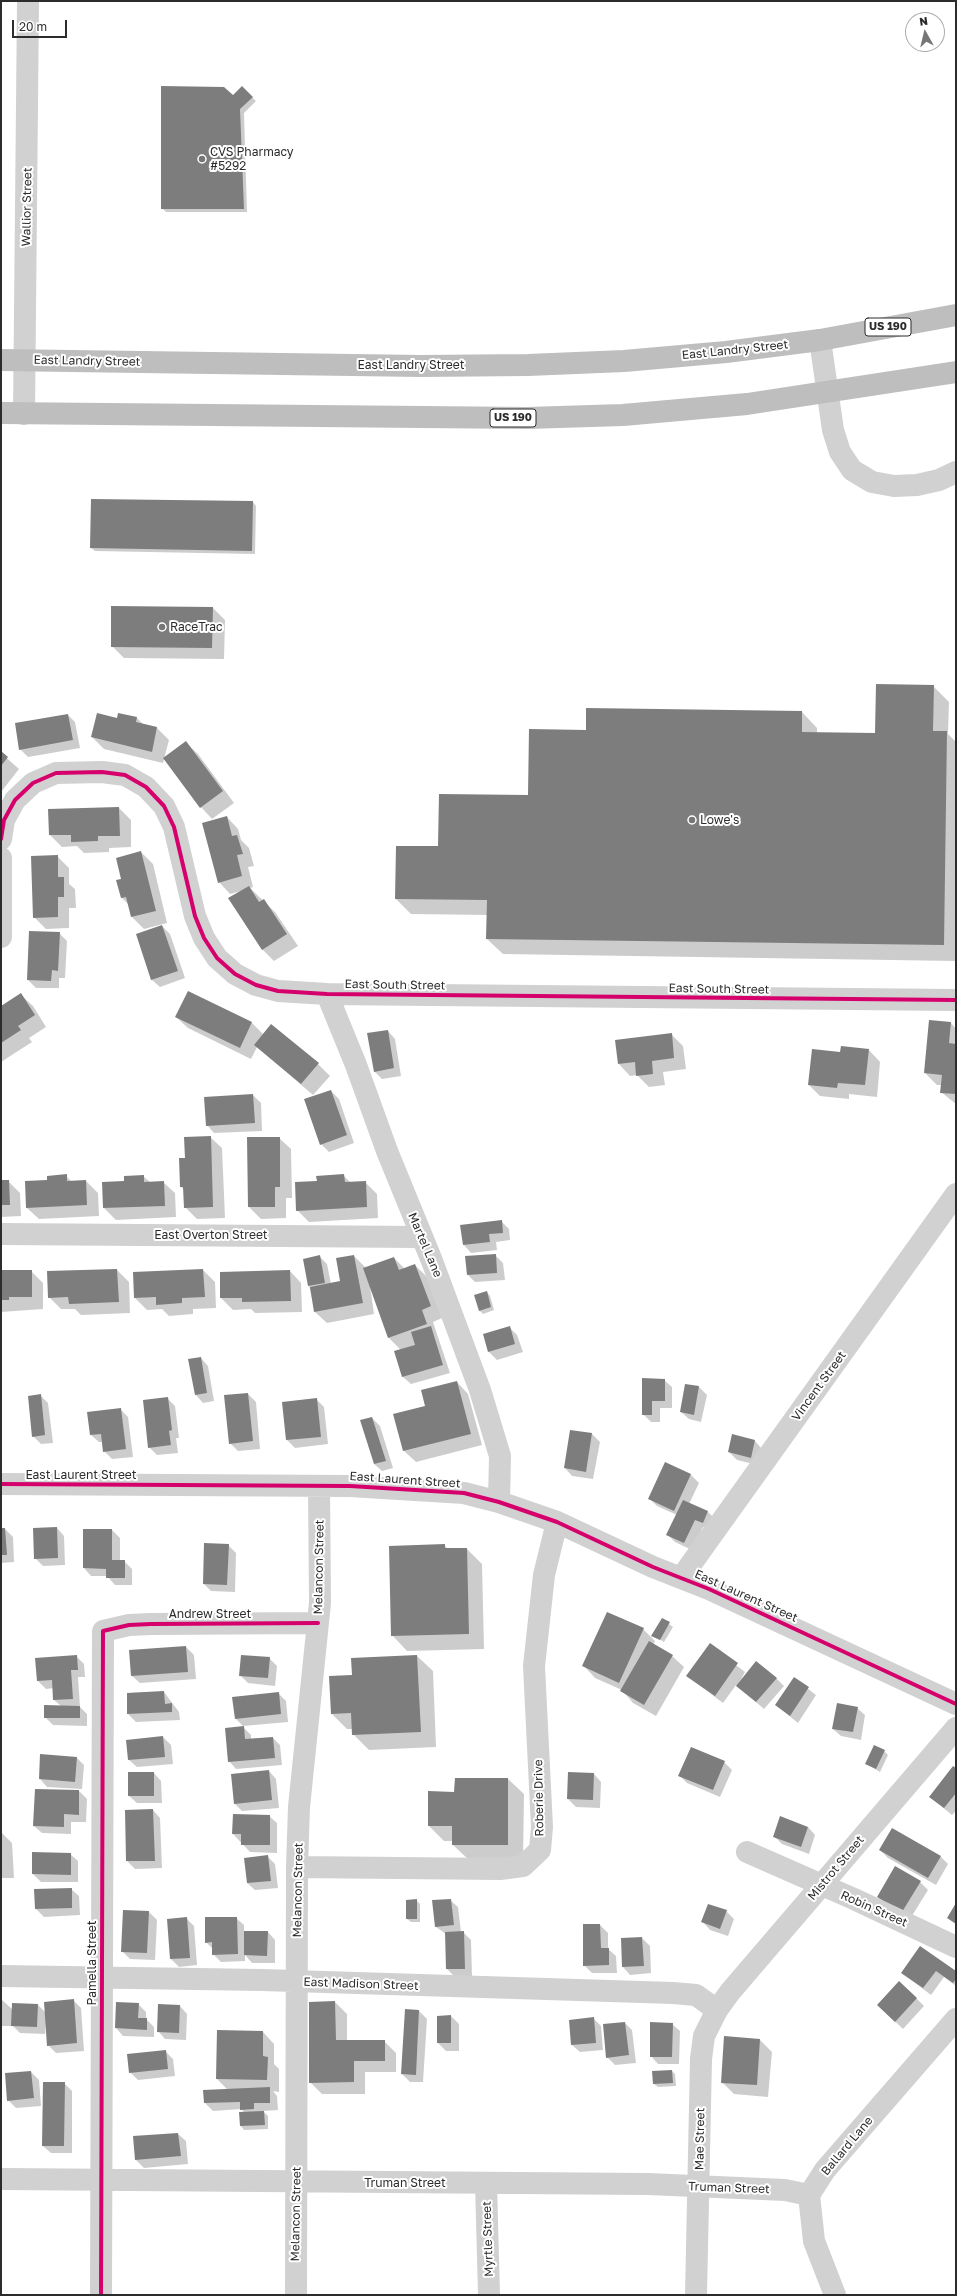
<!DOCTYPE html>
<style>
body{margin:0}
#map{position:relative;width:957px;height:2296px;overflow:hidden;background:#fff;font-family:"Golos Text",sans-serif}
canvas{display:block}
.frame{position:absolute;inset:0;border:2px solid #2c2c2c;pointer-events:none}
.north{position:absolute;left:905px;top:12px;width:40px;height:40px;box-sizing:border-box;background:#fff;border:1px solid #ababab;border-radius:50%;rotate:352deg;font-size:11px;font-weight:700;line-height:16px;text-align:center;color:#2c2c2c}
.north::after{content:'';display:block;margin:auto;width:14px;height:18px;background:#767676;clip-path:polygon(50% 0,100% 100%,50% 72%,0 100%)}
.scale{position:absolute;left:12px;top:20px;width:55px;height:18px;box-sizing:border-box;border:2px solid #2c2c2c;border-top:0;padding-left:5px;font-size:12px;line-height:14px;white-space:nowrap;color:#2c2c2c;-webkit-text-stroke:3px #fff;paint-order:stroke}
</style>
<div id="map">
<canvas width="957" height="2296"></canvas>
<div class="frame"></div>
<div class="north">N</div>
<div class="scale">20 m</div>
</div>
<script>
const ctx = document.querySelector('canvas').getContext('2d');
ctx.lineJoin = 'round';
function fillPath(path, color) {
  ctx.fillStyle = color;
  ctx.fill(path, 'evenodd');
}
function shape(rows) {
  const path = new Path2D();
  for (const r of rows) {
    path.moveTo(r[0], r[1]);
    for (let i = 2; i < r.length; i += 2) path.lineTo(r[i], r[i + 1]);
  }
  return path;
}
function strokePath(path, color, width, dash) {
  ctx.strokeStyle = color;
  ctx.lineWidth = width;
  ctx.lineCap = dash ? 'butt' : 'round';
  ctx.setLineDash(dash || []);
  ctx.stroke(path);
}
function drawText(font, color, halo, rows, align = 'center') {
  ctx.font = font + ' "Golos Text",sans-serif';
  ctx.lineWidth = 4;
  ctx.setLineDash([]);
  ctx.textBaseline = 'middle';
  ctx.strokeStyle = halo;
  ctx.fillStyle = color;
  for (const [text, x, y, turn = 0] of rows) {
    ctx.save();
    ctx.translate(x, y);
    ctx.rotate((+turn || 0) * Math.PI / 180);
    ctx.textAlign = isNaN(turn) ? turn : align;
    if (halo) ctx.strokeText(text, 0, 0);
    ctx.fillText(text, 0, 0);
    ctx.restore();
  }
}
const shadow = shape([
 [242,88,256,101,244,113,247,212,166,212,162,208,233,96],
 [253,502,256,506,255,554,95,551,91,548],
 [213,608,225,620,224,659,124,658,112,646],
 [933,686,949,702,948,734,956,742,956,961,503,954,487,939,488,915,411,914,396,899,439,847,529,796,587,731,802,712,817,728,817,733,876,734],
 [68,715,75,722,80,748,28,757,20,749],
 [137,718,144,725,157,728,169,740,163,763,104,749,92,737,118,719],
 [186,743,198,754,234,803,212,819,201,807],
 [1,753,19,769,1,792],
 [119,808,131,820,131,847,109,848,109,852,84,853,77,846,62,847,50,835],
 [227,817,238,829,241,840,249,848,254,866,248,867,253,887,250,888,275,912,298,946,274,961,262,949,241,891,230,894,219,882],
 [141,852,153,864,167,923,144,929,132,917,129,905,122,898,122,880],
 [57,856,69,868,69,884,75,889,76,908,69,908,69,928,46,929,34,917],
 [162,926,170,934,185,978,160,987,152,980],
 [59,933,67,941,65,978,59,978,59,988,36,988,28,980],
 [189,992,252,1023,264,1035,318,1064,330,1076,313,1095,257,1047,251,1059,188,1028,176,1017],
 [21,995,33,1006,46,1027,29,1038,32,1042,1,1062,1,1007],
 [951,1023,956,1029,956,1104,941,1092,942,1085,937,1085,925,1073],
 [388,1031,395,1039,401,1076,382,1079,374,1071],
 [671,1034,683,1046,686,1069,663,1072,665,1085,649,1087,637,1075,630,1076,619,1064],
 [869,1050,880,1062,877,1097,849,1094,849,1099,820,1096,809,1085,841,1053],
 [331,1091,339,1099,354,1143,329,1152,321,1144],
 [253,1095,261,1103,262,1131,214,1133,207,1125,205,1098],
 [210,1137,222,1148,225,1218,197,1219,185,1207,185,1190,181,1187,186,1159],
 [248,1138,279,1138,291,1149,292,1198,286,1198,286,1218,261,1219,249,1207],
 [66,1176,72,1182,86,1181,98,1193,99,1216,39,1219,27,1208,48,1181],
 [143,1176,150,1182,163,1182,175,1193,176,1217,116,1220,104,1208,125,1182],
 [344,1176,351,1183,365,1182,377,1194,378,1218,309,1222,297,1210,318,1182],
 [1,1181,8,1181,20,1193,21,1216,1,1217],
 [501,1221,509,1229,510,1240,496,1242,497,1250,471,1253,464,1245],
 [495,1255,503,1263,505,1280,475,1282,468,1275],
 [354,1256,366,1268,394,1258,405,1269,415,1265,427,1277,442,1318,433,1322,450,1373,411,1384,403,1377,396,1352,401,1350,389,1338,370,1286,374,1314,327,1323,315,1312,309,1285,320,1257,327,1264,331,1284,341,1282],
 [117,1270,129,1282,130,1313,81,1315,75,1309,61,1309,49,1297],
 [203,1270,215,1282,216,1308,193,1309,193,1314,169,1316,162,1309,147,1310,135,1298],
 [1,1271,31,1271,43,1283,43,1309,1,1312],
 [290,1271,301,1283,302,1312,255,1313,251,1309,233,1310,221,1298],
 [487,1292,490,1296,494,1310,483,1314,479,1310],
 [509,1327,517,1335,523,1352,497,1360,489,1352,484,1335],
 [201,1358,208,1366,214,1401,203,1403,196,1395],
 [664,1380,672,1387,672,1408,660,1408,660,1422,651,1422,643,1414],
 [457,1382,468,1394,482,1445,416,1462,404,1451,426,1406],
 [686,1385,699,1387,707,1395,701,1422,689,1419,681,1412],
 [248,1394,256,1402,260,1449,238,1451,230,1443],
 [40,1395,48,1403,53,1443,41,1444,33,1436],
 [167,1398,175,1406,179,1438,176,1438,178,1453,157,1455,149,1447],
 [316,1399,324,1407,328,1444,295,1448,287,1440],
 [120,1409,128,1417,133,1457,112,1459,104,1451,103,1442,99,1442,91,1435],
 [372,1418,380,1426,393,1468,382,1471,374,1464],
 [571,1431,592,1434,600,1442,593,1479,572,1476,565,1468],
 [755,1441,762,1449,758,1465,737,1460,729,1452],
 [665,1464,691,1475,699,1483,689,1504,708,1512,716,1520,711,1530,703,1527,692,1550,675,1542,668,1535,677,1515,657,1506,649,1498],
 [57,1528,64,1536,65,1565,43,1566,35,1558],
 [1,1529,5,1529,13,1537,14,1562,1,1563],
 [84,1530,112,1530,120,1538,120,1561,124,1561,132,1569,132,1585,115,1585,107,1576,91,1576,84,1568],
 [228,1545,236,1553,235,1592,211,1591,204,1584],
 [445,1546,448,1549,467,1549,482,1564,484,1649,407,1651,392,1635],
 [662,1619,673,1627,664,1642,653,1635],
 [643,1629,655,1641,653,1645,672,1656,684,1667,656,1716,633,1703,622,1690,595,1678,584,1666],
 [710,1645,745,1672,738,1685,776,1678,784,1686,764,1709,736,1685,723,1703,687,1676],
 [186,1647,194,1655,196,1679,140,1683,132,1676],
 [76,1656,84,1664,85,1677,78,1677,80,1707,87,1714,87,1726,53,1725,45,1717,61,1706,54,1700,54,1688,46,1689,38,1681],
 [417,1656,433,1671,436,1747,369,1750,353,1734,353,1729,347,1729,332,1714,353,1676],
 [269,1658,277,1666,275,1686,248,1683,240,1675],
 [794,1678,816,1695,798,1723,776,1705],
 [164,1692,179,1712,180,1720,136,1722,128,1714,128,1693],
 [278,1693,286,1701,288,1722,243,1726,236,1719],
 [857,1708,865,1715,861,1740,841,1736,833,1729],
 [243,1727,251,1735,251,1739,273,1738,280,1745,282,1765,236,1769,229,1761],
 [163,1737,171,1745,173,1764,137,1767,129,1760],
 [1,1738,2,1739,2,1751,1,1751],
 [884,1751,888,1755,880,1772,867,1764],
 [41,1755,77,1758,84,1765,82,1789,47,1787,40,1779],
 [724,1762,732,1770,720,1797,687,1783,680,1776],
 [956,1769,956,1811,952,1815,930,1797],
 [269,1771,276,1779,279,1808,242,1811,235,1804],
 [154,1773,161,1781,162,1803,137,1803,129,1796],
 [594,1774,601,1782,600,1808,576,1807,568,1799],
 [508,1779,524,1794,523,1860,469,1860,453,1845,453,1841,444,1841,429,1826,455,1793],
 [79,1791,87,1799,86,1822,71,1822,71,1834,42,1833,34,1826],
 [153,1810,160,1818,162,1868,135,1869,127,1861,126,1811],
 [269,1816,277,1823,277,1853,250,1852,233,1834],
 [808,1827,815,1835,809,1854,782,1844,774,1836],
 [1,1832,12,1843,14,1878,1,1878],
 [880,1850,940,1856,948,1864,936,1885,888,1858],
 [70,1854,78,1861,78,1882,41,1882,33,1874],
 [267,1856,275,1864,278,1888,255,1890,247,1883],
 [920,1882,928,1890,910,1919,886,1905,878,1897],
 [71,1889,79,1896,80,1915,44,1917,36,1909],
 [416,1900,420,1904,420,1922,411,1922,407,1919],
 [450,1900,458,1907,461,1932,463,1932,471,1940,472,1976,455,1977,447,1969,446,1934,436,1927],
 [726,1911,734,1919,728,1936,710,1930,703,1922],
 [149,1912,157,1920,155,1960,130,1959,122,1951],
 [186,1918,194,1926,197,1965,179,1967,171,1959],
 [236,1918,244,1925,244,1932,268,1932,275,1940,275,1963,252,1963,245,1955,245,1961,221,1962,213,1954,213,1949,206,1942],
 [584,1925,600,1925,608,1933,608,1949,616,1956,617,1973,592,1973,584,1965],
 [642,1938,650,1946,651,1973,630,1975,623,1967],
 [921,1948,956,1972,956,1986,944,1977,931,1995,902,1973],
 [916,1998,924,2006,903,2029,886,2013],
 [1,1999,13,2010,38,2005,46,2013,73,2000,81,2008,84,2051,56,2053,48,2045,46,2022,45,2034,20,2033,11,2024,11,2026,1,2026],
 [335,2002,347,2014,347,2041,384,2041,396,2053,396,2072,365,2072,365,2094,322,2094,310,2082],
 [138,2004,146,2012,146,2019,154,2027,154,2037,123,2036,116,2028],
 [180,2006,187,2014,186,2040,165,2039,158,2031],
 [406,2010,419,2011,427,2019,423,2082,410,2082,402,2074],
 [451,2016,459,2024,459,2051,446,2051,438,2043],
 [593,2018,601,2026,603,2050,580,2052,572,2045],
 [625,2023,632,2030,636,2063,615,2065,607,2057],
 [672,2024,680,2031,679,2064,658,2064,651,2056],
 [263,2032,274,2044,274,2064,279,2069,279,2092,273,2091,277,2096,278,2110,263,2111,268,2116,268,2129,244,2130,241,2126,240,2113,245,2113,241,2109,213,2111,205,2103,228,2090,217,2079],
 [725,2037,760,2040,772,2052,768,2097,734,2094,722,2082],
 [165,2051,173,2059,175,2076,138,2080,130,2072],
 [672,2071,675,2074,676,2086,658,2087,654,2084],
 [31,2072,39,2080,41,2106,16,2108,8,2100],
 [64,2083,72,2091,72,2153,51,2153,43,2146],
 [178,2134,186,2141,188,2164,144,2168,136,2160,134,2137]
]);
const building = shape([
 [161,86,224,87,233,95,242,86,253,97,240,109,244,209,161,209],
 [91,499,253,501,252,551,90,548],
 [111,606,213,607,212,648,111,647],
 [876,684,934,685,933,731,947,731,944,945,486,939,487,900,395,899,396,846,438,846,439,794,528,795,529,729,586,730,586,708,802,711,802,732,875,733],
 [97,713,117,718,118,713,137,717,136,722,157,727,152,752,91,737],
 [68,714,73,740,19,750,15,723],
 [186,741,223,791,200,808,163,758],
 [1,751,8,757,1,766],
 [119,807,120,836,98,836,98,841,71,842,71,835,49,835,48,809],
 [227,816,232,836,237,835,243,854,237,855,242,876,218,883,202,823],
 [141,851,156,911,131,917,126,897,121,898,116,880,121,879,116,858],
 [58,855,58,877,64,877,64,897,58,897,58,917,33,918,31,856],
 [249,886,259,902,264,899,287,934,262,950,228,898],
 [162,925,178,971,151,980,136,934],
 [29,931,60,932,58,971,52,970,51,981,27,980],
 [188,991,252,1022,240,1048,175,1017],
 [21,993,35,1015,18,1026,21,1030,1,1043,1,1006],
 [929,1020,951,1022,949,1043,956,1044,956,1094,940,1093,942,1075,924,1073],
 [271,1024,319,1063,301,1084,254,1045],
 [388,1030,394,1068,374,1072,367,1033],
 [672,1033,674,1058,652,1061,653,1074,636,1076,635,1062,618,1064,615,1040],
 [841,1046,869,1049,865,1085,838,1083,837,1088,808,1085,812,1049,840,1052],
 [331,1090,347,1135,320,1145,304,1099],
 [253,1094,255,1123,206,1126,204,1097],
 [211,1136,213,1207,184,1208,183,1187,180,1187,179,1158,185,1158,184,1137],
 [247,1137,280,1137,280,1187,275,1187,275,1207,248,1207],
 [67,1174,67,1181,86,1180,87,1205,26,1208,25,1181,47,1180,47,1176],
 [344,1174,345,1182,366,1181,367,1207,296,1211,295,1182,317,1181,316,1176],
 [144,1175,144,1182,164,1181,165,1206,103,1208,102,1182,124,1181,124,1176],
 [1,1180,9,1180,10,1205,1,1205],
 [502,1220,503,1233,489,1234,490,1242,463,1245,460,1225],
 [496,1254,497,1273,467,1275,465,1256],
 [320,1255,325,1283,308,1286,303,1259],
 [354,1255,363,1303,314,1312,310,1287,340,1281,336,1258],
 [394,1257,399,1270,415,1264,431,1306,422,1310,427,1324,388,1338,363,1268],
 [117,1269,119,1302,69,1304,68,1297,48,1298,47,1271],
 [203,1269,205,1297,182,1298,182,1303,156,1305,156,1297,134,1298,133,1272],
 [1,1270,32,1270,32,1297,9,1297,9,1300,1,1300],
 [290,1270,291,1301,242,1302,242,1298,220,1298,220,1272],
 [487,1291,491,1307,479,1311,474,1295],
 [431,1326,443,1365,402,1377,394,1351,415,1345,411,1332],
 [510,1326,515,1344,488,1352,483,1334],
 [201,1357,207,1393,195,1395,188,1359],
 [642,1378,665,1379,665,1401,652,1401,652,1415,642,1415],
 [457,1381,471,1434,403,1451,393,1414,425,1406,421,1390],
 [685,1384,699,1386,694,1415,680,1412],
 [248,1393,253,1441,229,1444,224,1395],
 [41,1394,45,1435,32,1437,28,1396],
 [168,1397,172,1430,169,1431,171,1445,148,1448,143,1400],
 [317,1398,321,1437,286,1440,282,1402],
 [121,1408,126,1449,103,1452,101,1434,90,1435,87,1412],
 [372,1417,386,1461,374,1464,360,1420],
 [570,1430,592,1433,586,1472,564,1468],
 [732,1434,755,1440,751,1458,728,1452],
 [665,1462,691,1474,674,1511,648,1499],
 [683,1500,708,1511,703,1523,695,1520,684,1543,666,1535],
 [57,1527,58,1558,34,1559,33,1528],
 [1,1528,5,1528,7,1555,1,1555],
 [83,1529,112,1529,112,1560,125,1560,125,1578,106,1578,106,1569,83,1568],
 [204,1543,229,1544,227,1585,203,1584],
 [445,1544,445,1548,467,1548,469,1634,391,1636,389,1546],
 [607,1612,644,1628,619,1683,582,1666],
 [662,1618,670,1622,660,1640,651,1636],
 [649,1641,673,1655,644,1705,620,1691],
 [710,1643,738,1663,715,1696,686,1676],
 [186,1646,188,1672,131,1676,129,1650],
 [77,1655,78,1670,71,1670,73,1699,53,1700,52,1680,37,1681,35,1658],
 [241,1655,270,1657,268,1678,239,1676],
 [417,1655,421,1732,352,1735,351,1713,331,1714,329,1676,352,1675,351,1658],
 [756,1661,777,1678,756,1702,736,1686],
 [794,1677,809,1687,790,1716,775,1705],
 [164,1691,165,1704,172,1703,172,1712,127,1714,127,1693],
 [279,1692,281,1714,235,1719,232,1697],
 [837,1703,858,1707,853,1732,832,1729],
 [44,1705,80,1706,80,1718,44,1718],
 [244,1726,245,1739,273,1737,275,1758,228,1762,225,1728],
 [163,1736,165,1757,128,1760,126,1740],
 [874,1745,885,1750,876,1769,865,1764],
 [691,1747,725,1761,713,1790,678,1776],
 [40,1754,77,1757,75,1782,39,1779],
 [953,1766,956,1768,956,1793,944,1808,929,1797],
 [269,1770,272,1800,234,1804,231,1774],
 [128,1772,154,1772,154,1796,128,1796],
 [568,1772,594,1773,593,1800,567,1799],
 [455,1778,508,1778,508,1845,452,1845,452,1826,428,1826,428,1791,454,1792],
 [35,1789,79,1790,79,1815,64,1814,64,1827,33,1826],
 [153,1809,155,1861,126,1861,125,1810],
 [233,1814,270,1815,270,1845,241,1845,241,1834,232,1834],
 [780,1816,808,1827,801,1847,773,1837],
 [892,1828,941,1856,928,1878,879,1850],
 [32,1852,71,1853,71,1875,32,1874],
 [268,1855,271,1881,247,1883,244,1858],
 [895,1866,921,1881,902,1912,877,1897],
 [72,1888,72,1908,35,1909,34,1889],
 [417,1899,417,1919,406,1919,406,1900],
 [451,1899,454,1925,435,1927,432,1900],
 [956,1903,956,1924,947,1918],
 [708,1904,727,1910,720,1929,701,1922],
 [123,1910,149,1911,147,1953,121,1952],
 [187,1917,190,1958,170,1959,167,1919],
 [205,1917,237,1917,238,1954,212,1955,212,1942,205,1943],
 [583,1924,600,1924,601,1948,609,1948,609,1965,583,1966],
 [244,1931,268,1931,267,1956,244,1955],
 [464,1931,465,1969,446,1969,445,1932],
 [642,1937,644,1966,622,1967,621,1938],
 [920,1946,956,1971,956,1979,953,1983,936,1971,923,1988,901,1973],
 [899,1981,917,1998,895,2022,877,2005],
 [74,1999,77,2043,47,2046,44,2002],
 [335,2001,336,2040,385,2040,385,2061,354,2061,354,2082,309,2083,309,2002],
 [116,2002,139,2003,138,2018,147,2018,147,2030,115,2028],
 [12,2003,38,2004,37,2027,11,2026],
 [158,2004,180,2005,179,2033,157,2032],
 [405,2009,419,2010,416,2075,401,2074],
 [451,2015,451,2043,437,2043,437,2016],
 [594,2017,596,2043,571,2045,569,2020],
 [625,2022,629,2055,606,2058,603,2024],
 [650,2022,673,2023,672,2057,650,2057],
 [217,2030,263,2031,263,2056,268,2057,267,2080,216,2079],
 [724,2036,760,2039,757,2085,721,2083],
 [166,2050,168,2069,129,2073,127,2054],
 [672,2070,673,2083,653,2084,652,2071],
 [31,2071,34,2098,7,2101,5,2073],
 [43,2082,65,2082,64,2146,42,2146],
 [270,2087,270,2103,254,2103,254,2109,240,2110,240,2102,204,2103,203,2090],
 [264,2111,265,2125,240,2126,239,2112],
 [178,2133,181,2156,135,2160,133,2136]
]);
const minor = shape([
 [820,340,833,430,840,452,852,470,872,482,894,486,917,485,939,480,956,472],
 [24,414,28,1],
 [1,839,4,820,15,800,33,783,56,773,102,772,125,775,146,787,164,806,174,827,195,916,204,938,217,958,235,974,256,985,278,991,327,994,956,1000],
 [1,858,1,937],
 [327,994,356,1065,387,1151,432,1261,480,1390,500,1456,499,1502],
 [1,1234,421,1237],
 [1,1484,350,1486,464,1493,499,1502,557,1522,653,1567,709,1589,956,1704],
 [681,1578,956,1194],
 [747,1852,854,1899,956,1947],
 [297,1867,500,1869,523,1866,540,1850,542,1827,534,1666,544,1575,557,1522],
 [1,1976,262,1980,673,1993,696,1995,717,2010],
 [1,2179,648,2184,785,2190,809,2195],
 [486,2183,489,2295],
 [101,2295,103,1631,129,1625,151,1624,318,1623],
 [296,2295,297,1867,299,1807,320,1603,319,1486],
 [696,2295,701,2059,704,2036,717,2010,730,1992,956,1728],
 [835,2295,814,2241,809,2195,825,2170,956,2019]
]);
const highway = shape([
 [1,360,422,366,528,365,624,361,726,352,820,340,956,315],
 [1,413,527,418,623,415,747,404,956,372]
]);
const cycleway = shape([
 [1,839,4,820,15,800,33,783,56,773,102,772,125,775,146,787,164,806,174,827,195,916,204,938,217,958,235,974,256,985,278,991,327,994,956,1000],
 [1,1484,350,1486,464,1493,499,1502,557,1522,653,1567,709,1589,956,1704],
 [101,2295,103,1631,129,1625,151,1624,318,1623]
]);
const markers = [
 [202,159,4,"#767676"],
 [162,627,4,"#767676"],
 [692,820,4,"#767676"]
];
const shields = [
 [888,327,46],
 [513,418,46]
];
const shieldNames = [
 ["US 190",888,327],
 ["US 190",513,418]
];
const poiNames = [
 ["CVS Pharmacy",210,152],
 ["#5292",210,166],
 ["RaceTrac",170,627],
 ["Lowe's",700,820]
];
const streetNames = [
 ["Wallior Street",27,207,-89],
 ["East Landry Street",735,350,-6],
 ["East Landry Street",87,361,1],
 ["East Landry Street",411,365],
 ["East South Street",395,985,1],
 ["East South Street",719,989,1],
 ["East Overton Street",211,1235],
 ["Martel Lane",425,1245,67],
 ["Vincent Street",819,1386,-54],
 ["East Laurent Street",81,1475],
 ["East Laurent Street",405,1480,4],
 ["Melancon Street",319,1567,-89],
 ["East Laurent Street",746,1596,24],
 ["Andrew Street",210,1614],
 ["Roberie Drive",539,1798,-91],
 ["Mistrot Street",836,1868,-50],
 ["Melancon Street",298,1890,-89],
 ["Robin Street",874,1909,24],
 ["Pamella Street",92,1963,-90],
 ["East Madison Street",361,1984,2],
 ["Mae Street",700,2139,-89],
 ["Ballard Lane",847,2146,-50],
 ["Truman Street",405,2183],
 ["Truman Street",729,2188,2],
 ["Melancon Street",296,2214,-89],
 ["Myrtle Street",488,2239,-92]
];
fillPath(shadow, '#0003');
fillPath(building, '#7d7d7d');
strokePath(minor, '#d1d1d1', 22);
strokePath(highway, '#bebebe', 22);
strokePath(cycleway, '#d6006c', 4);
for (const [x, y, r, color] of markers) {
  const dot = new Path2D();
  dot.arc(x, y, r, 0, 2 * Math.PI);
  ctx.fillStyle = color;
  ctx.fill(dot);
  strokePath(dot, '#fff', 1.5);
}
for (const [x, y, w] of shields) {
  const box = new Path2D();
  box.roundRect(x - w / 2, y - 9, w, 18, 3);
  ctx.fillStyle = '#fff';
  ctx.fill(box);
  strokePath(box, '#2c2c2c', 1);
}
drawText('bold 11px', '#2c2c2c', null, shieldNames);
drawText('12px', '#2c2c2c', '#fff', poiNames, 'left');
drawText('12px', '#2c2c2c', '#fff', streetNames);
</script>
